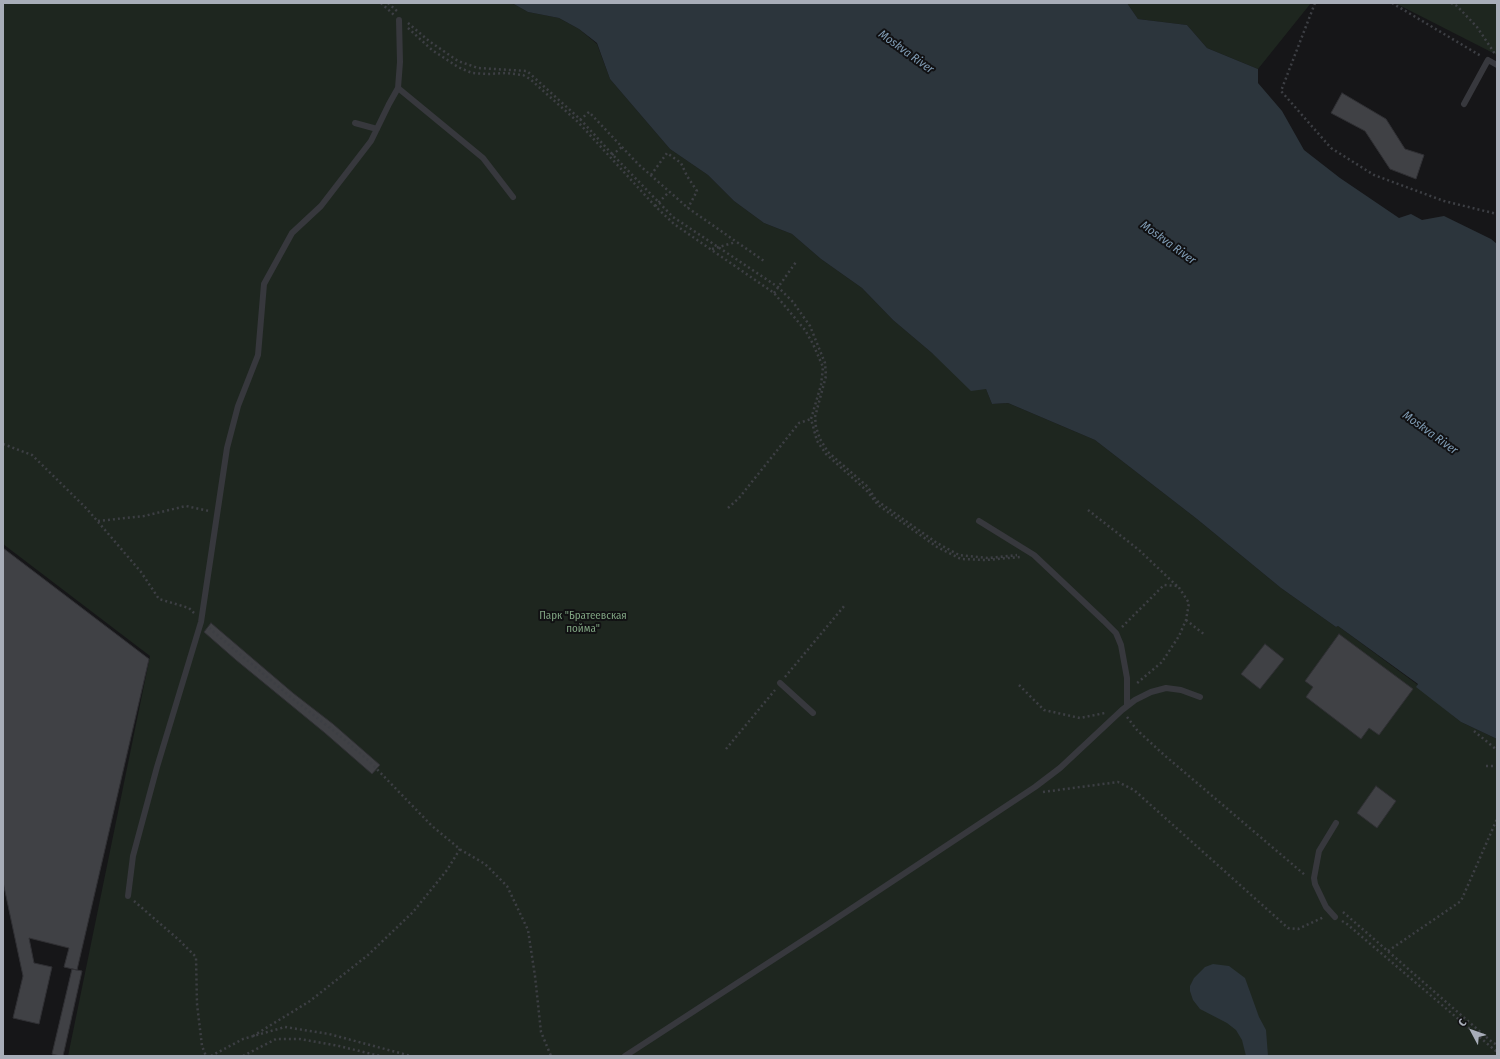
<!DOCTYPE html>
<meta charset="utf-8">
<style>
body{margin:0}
#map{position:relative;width:1500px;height:1059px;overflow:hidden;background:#161618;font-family:"Fira Sans Condensed",sans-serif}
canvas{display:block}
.frame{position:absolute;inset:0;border:4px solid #a8adb8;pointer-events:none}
.north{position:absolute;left:1452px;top:1011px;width:40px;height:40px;-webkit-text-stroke:3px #111113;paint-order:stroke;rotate:311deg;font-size:11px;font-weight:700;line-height:16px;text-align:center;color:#a8adb8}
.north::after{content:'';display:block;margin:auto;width:14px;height:18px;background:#a8adb8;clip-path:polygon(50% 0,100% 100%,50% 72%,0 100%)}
</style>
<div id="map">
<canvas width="1500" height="1059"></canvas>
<div class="frame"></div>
<div class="north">С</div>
</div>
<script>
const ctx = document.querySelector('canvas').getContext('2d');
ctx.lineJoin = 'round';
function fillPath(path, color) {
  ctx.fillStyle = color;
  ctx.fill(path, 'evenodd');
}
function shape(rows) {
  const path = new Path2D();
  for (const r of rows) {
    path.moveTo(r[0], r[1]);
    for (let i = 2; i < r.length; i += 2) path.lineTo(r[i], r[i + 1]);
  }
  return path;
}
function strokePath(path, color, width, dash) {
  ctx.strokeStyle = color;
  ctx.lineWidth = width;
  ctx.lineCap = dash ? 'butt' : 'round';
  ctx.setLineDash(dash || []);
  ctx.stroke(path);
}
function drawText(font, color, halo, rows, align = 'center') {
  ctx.font = font + ' "Fira Sans Condensed",sans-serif';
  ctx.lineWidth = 4;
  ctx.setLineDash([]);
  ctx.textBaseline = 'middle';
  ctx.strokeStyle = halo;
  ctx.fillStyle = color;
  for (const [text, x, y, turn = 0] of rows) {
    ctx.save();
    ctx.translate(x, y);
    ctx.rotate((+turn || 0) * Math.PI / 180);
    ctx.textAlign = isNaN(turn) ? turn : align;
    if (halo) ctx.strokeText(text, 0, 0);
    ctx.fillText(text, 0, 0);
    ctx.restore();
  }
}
const green = shape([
 [3,3,512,3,528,12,559,18,579,29,597,44,610,79,670,149,708,175,734,201,764,223,792,234,821,259,862,288,893,320,932,353,986,389,992,404,1008,403,1095,440,1197,519,1281,588,1336,627,1338,626,1418,685,1417,686,1461,722,1497,739,1497,1056,68,1056,150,656,3,544],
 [1127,3,1311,3,1258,69,1207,48,1187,25,1138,19],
 [1395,3,1497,3,1497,55]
]);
const water = shape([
 [512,3,1127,3,1138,19,1187,25,1207,48,1258,69,1258,83,1282,111,1304,150,1340,178,1399,218,1411,214,1422,220,1444,216,1491,239,1497,244,1497,739,1461,722,1416,687,1418,684,1338,626,1336,627,1281,588,1197,519,1095,440,1008,403,992,404,986,389,971,391,932,353,893,320,862,288,821,259,792,234,764,223,734,201,708,175,670,149,610,79,597,43,579,29,559,18,528,12],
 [1213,964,1229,966,1245,978,1259,1017,1266,1030,1268,1056,1246,1056,1242,1040,1236,1030,1227,1023,1200,1009,1193,1000,1190,991,1190,986,1194,978,1205,967]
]);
const building = shape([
 [1342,93,1386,119,1405,149,1424,155,1416,179,1390,169,1365,131,1331,113,1342,93],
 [3,548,149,659,77,970,64,967,69,948,29,938,34,963,52,967,39,1024,13,1018,23,976,3,882,3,548],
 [211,623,293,693,333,724,380,765,372,774,325,733,236,660,204,632,211,623],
 [1339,634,1413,689,1379,735,1369,728,1361,739,1306,697,1313,687,1305,681,1339,634],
 [1265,644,1284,659,1260,689,1241,674,1265,644],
 [1376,786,1396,801,1377,828,1357,813,1376,786],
 [72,969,82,971,63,1056,60,1056,52,1054,72,969]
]);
const path = shape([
 [381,3,394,15],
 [388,3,398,12],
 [1315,3,1281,91,1331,148,1374,175,1444,201,1497,214],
 [1392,3,1481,56],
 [1451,3,1457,6,1477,27,1495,54],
 [408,23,429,41,458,61,478,68,527,71,581,120,613,155,673,217,778,287,793,302,810,326,825,363,826,376,815,417,816,427,820,439,828,452,868,487,876,500,937,543,959,555,988,558,1017,555],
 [408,28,432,50,458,67,472,73,488,74,506,73,523,75,530,79,578,122,655,206,674,224,774,293,805,330,813,344,823,367,821,385,811,419,817,441,826,454,867,491,878,505,937,547,961,559,986,560,1020,557],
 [580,120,589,112,638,164,688,208,764,261],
 [612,155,622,147],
 [651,175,667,153,681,163,687,176,697,191,688,208],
 [655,206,669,192],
 [712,249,736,242],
 [774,293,796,262],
 [3,444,32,455,87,509,141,572,159,599,189,608,194,613],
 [728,508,739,498,799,423,811,419],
 [1088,510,1139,550,1177,586],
 [98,521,144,516,186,506,209,511],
 [1186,620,1205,635],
 [1122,627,1164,585,1178,586,1189,603,1186,620,1179,636,1162,662,1136,684],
 [209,628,292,698,344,739,369,761,432,826,461,850,485,864,507,886,528,930,535,976,541,1032,551,1056],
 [785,677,845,605],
 [1019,685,1044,710,1080,718,1105,713],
 [1127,717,1137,730,1163,754,1305,875],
 [1474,731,1497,750],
 [726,749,775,690],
 [1486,766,1497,766],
 [1043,792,1118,782,1134,790,1288,928,1298,929,1324,917],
 [134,901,179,940,196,957,197,1004,202,1046,206,1056],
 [1343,912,1492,1042,1497,1045],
 [1342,921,1347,924,1497,1052],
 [1388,951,1461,901,1497,819],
 [253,1036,310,1001,368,955,413,912,447,870,460,849],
 [211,1056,243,1039,285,1027,329,1034,411,1056],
 [243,1056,276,1039,300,1039,339,1046,380,1056]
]);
const lane = shape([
 [398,88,483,158,513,197],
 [1464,104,1488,60,1497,65],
 [355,123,377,129],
 [979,521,1034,555,1104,621,1116,633,1121,645,1127,678,1127,706],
 [780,683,813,713],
 [128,896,133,856,157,767,201,622,227,448,238,406,258,355,264,284,292,233,321,206,371,141,389,104,398,88,400,62,399,20],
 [1335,917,1326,907,1315,884,1314,878,1319,851,1336,823],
 [625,1056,825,926,1035,787,1060,768,1122,710,1135,700,1151,692,1166,688,1181,690,1200,697]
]);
const parkNames = [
 ["Парк \"Братеевская",583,616],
 ["пойма\"",583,629]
];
const waterNames = [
 ["Moskva River",906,52,36],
 ["Moskva River",1168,243,36],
 ["Moskva River",1430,433,36]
];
fillPath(green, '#1e261f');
fillPath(water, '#2c353c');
fillPath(building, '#404145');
strokePath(building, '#303034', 1);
strokePath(path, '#3d3f44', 2.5, [2, 3]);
strokePath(lane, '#37383d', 6);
drawText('11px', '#7fa381', '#111113', parkNames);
drawText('italic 12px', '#7f9bb3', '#111113', waterNames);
</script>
